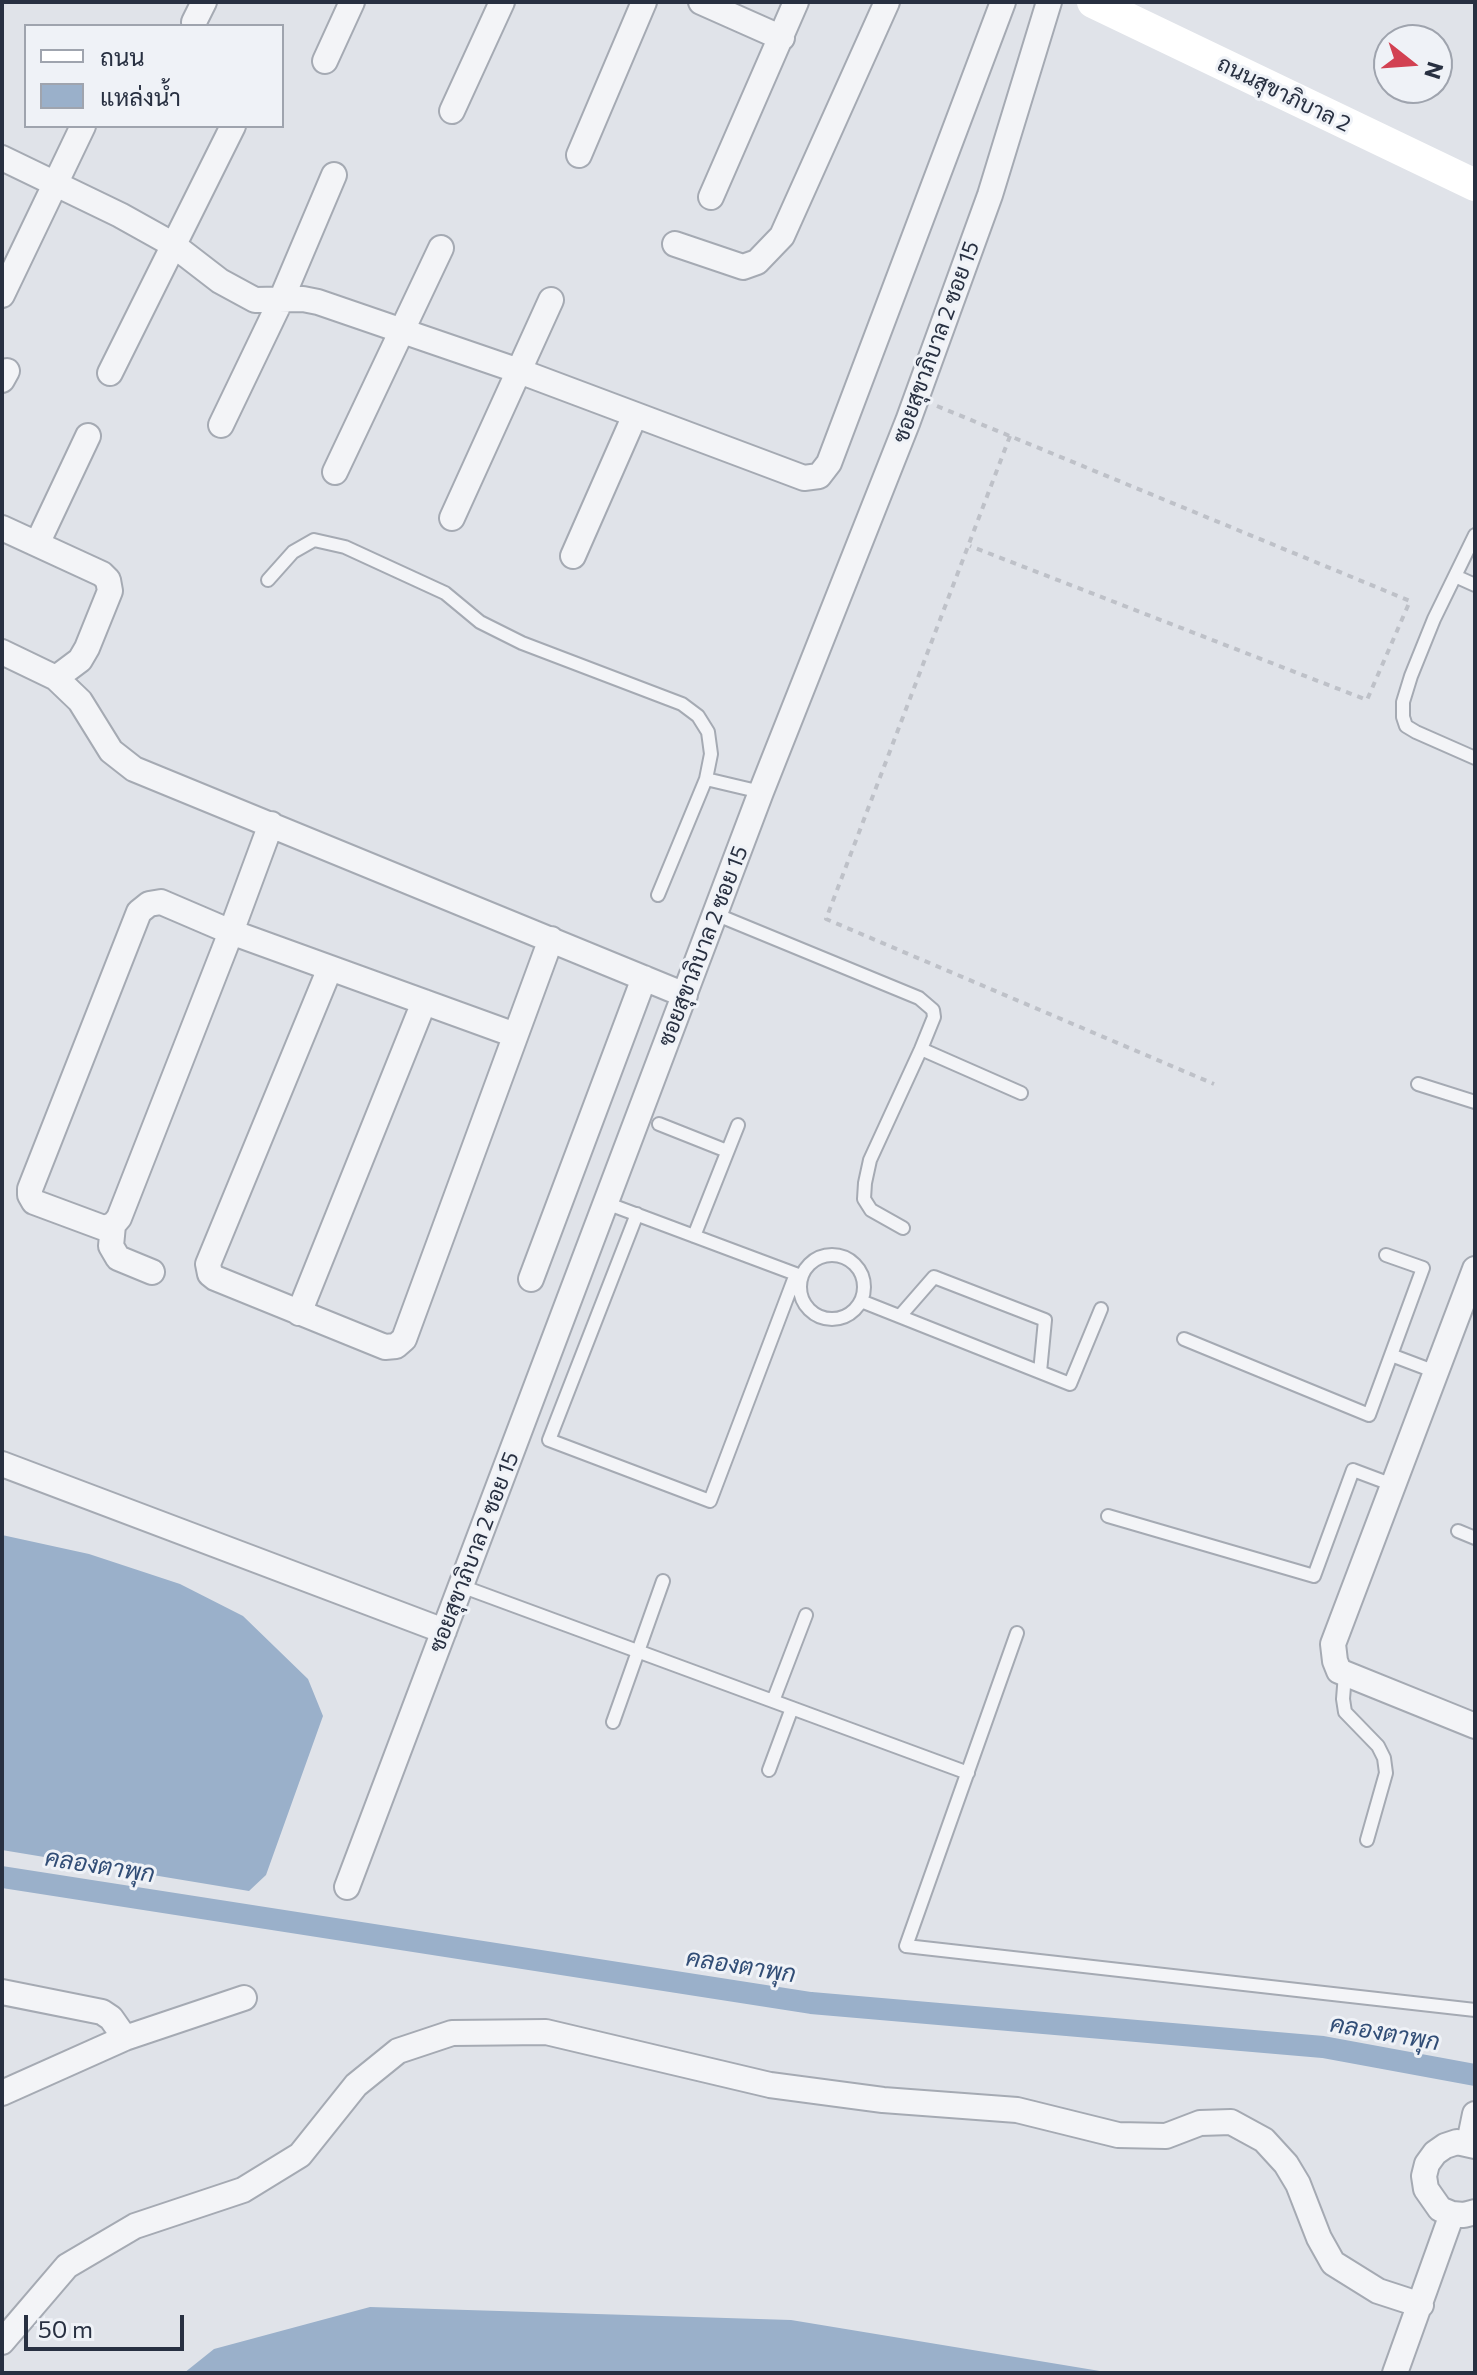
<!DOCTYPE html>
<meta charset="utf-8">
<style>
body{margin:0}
#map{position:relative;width:1477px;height:2375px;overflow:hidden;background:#e0e3e9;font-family:Commissioner,Sarabun,sans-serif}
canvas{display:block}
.frame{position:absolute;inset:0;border:4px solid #283041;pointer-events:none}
.legend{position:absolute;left:24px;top:24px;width:260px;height:104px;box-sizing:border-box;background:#eff2f7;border:2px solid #9fa4ae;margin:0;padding:10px 14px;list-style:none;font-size:24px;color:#283041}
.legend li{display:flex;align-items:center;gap:16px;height:40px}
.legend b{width:40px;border:2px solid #9fa4ae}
.north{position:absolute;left:1373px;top:24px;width:80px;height:80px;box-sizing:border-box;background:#eff2f7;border:2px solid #9fa4ae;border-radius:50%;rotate:107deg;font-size:22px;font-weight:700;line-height:32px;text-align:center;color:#283041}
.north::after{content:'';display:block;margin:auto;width:28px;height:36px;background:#d24152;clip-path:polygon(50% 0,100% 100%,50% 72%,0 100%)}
.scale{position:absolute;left:24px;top:2315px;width:160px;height:36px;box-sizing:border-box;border:4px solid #283041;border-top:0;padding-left:10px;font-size:24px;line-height:28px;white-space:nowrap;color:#283041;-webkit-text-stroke:6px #eff2f7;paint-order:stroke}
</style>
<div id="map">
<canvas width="1477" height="2375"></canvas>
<div class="frame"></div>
<ul class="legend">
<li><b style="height:10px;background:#fff"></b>ถนน</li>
<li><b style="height:22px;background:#9ab0ca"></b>แหล่งน้ำ</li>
</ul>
<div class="north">N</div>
<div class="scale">50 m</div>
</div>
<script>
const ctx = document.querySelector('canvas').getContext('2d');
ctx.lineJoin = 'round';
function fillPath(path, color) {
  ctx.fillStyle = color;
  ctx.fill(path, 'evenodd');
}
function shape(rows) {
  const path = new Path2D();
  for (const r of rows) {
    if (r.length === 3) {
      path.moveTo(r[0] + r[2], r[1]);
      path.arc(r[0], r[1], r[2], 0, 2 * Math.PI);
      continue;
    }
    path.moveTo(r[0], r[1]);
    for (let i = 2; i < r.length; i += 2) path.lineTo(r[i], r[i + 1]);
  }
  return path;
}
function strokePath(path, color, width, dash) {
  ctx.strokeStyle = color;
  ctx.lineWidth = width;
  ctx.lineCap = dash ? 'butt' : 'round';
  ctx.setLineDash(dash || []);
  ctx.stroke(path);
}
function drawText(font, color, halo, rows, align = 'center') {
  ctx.font = font + ' Commissioner,Sarabun,sans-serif';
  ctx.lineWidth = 6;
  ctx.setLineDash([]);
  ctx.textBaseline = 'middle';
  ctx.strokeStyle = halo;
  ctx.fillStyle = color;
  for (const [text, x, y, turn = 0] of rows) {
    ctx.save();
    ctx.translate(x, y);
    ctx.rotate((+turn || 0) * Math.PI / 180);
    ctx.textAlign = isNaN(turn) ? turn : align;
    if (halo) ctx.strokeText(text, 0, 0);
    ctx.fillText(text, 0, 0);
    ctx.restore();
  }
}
const water = shape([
 [2,1535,89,1554,180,1584,243,1616,308,1679,323,1716,266,1875,249,1891,2,1850],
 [370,2307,791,2320,1112,2373,184,2373,214,2349]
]);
const canal = shape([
 [2,1877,811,2003,1323,2047,1475,2075]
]);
const path = shape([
 [937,406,1410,601,1367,700,970,546],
 [1010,436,826,919,1214,1084]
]);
const lane = shape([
 [1475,535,1434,619,1411,676,1403,702,1403,717,1406,726,1416,732,1475,758],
 [1455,576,1475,585],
 [268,580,293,552,314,540,345,547,445,593,480,622,522,643,682,704,698,716,708,732,711,754,706,779,658,895],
 [706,779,761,792],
 [715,914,919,998,933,1010,934,1017,921,1049,870,1160,865,1183,864,1199,871,1210,903,1228],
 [921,1049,1021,1093],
 [1418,1084,1475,1102],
 [659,1124,727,1151],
 [606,1203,801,1276],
 [637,1214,549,1440,710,1501,796,1274],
 [694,1236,738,1125],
 [832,1287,32],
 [861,1301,1070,1384,1101,1309],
 [900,1316,934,1277,1045,1320,1040,1372],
 [1184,1339,1369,1415,1423,1268,1386,1255],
 [1391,1355,1436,1372],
 [1108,1516,1314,1576,1353,1470,1393,1485],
 [1458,1531,1475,1538],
 [461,1586,968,1773],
 [1017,1633,906,1946,1475,2010],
 [1345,1674,1343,1699,1345,1712,1378,1746,1384,1758,1386,1773,1367,1840],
 [773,1701,806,1615],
 [613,1722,663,1581],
 [769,1770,792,1708]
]);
const street = shape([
 [701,2,782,38],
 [194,22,204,2],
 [325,61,352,2],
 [452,111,502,2],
 [579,155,644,2],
 [2,158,120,215,172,244,220,281,255,300,303,299,318,302,519,371,804,478,819,476,829,463,1003,2],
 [711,197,796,2],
 [675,244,743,267,757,262,782,236,887,2],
 [2,295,83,126],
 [110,373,233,126],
 [2,380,7,371],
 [221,425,281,300,334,175],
 [335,472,441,248],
 [452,518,551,300],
 [2,528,102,574,108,580,110,591,87,648,80,660,56,678],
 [37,544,88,436],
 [573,556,635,415],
 [2,652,56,678,80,701,111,751,134,769,685,995],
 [271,824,231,932,119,1218,113,1225,104,1228,34,1202,30,1195,30,1189,139,912,149,904,161,902,231,932,515,1035],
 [330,968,208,1264,210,1274,215,1278,385,1347,396,1346,404,1339,551,939],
 [113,1225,111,1246,118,1258,152,1272],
 [1475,1269,1333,1644,1335,1661,1339,1671,1475,1726],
 [531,1279,644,978],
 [299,1313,424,1002],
 [2,1464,444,1631],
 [347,1887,761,792,908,421,990,195,1049,2],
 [2,1992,102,2012,111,2018,125,2038],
 [2,2093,125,2038,244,1998],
 [1469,2143,1475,2114],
 [1475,2146,1457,2142,1445,2146,1435,2153,1427,2164,1424,2176,1426,2189,1440,2209,1452,2214,1464,2215,1475,2212],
 [2,2342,67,2266,135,2226,243,2190,300,2155,356,2085,398,2051,452,2033,546,2032,770,2085,883,2100,1017,2110,1118,2135,1166,2136,1200,2123,1231,2122,1264,2140,1286,2164,1298,2184,1319,2238,1333,2263,1378,2291,1421,2305],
 [1395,2373,1452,2214]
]);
const secondary = shape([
 [1093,2,1475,185]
]);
const streetNames = [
 ["ถนนสุขาภิบาล 2",1284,94,26],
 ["ซอยสุขาภิบาล 2 ซอย 15",936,342,-70],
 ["ซอยสุขาภิบาล 2 ซอย 15",703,946,-69],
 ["ซอยสุขาภิบาล 2 ซอย 15",474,1552,-69]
];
const waterNames = [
 ["คลองตาพุก",100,1866,9],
 ["คลองตาพุก",741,1966,9],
 ["คลองตาพุก",1385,2033,10]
];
fillPath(water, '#9ab0ca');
strokePath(canal, '#9ab0ca', 22);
strokePath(lane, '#a5aab3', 16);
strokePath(street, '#a5aab3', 28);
strokePath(path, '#bec1c8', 4, [6, 6]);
strokePath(lane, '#f3f4f7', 12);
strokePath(street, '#f3f4f7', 24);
strokePath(secondary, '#fff', 32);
drawText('22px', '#283041', '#eff2f7', streetNames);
drawText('italic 24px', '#314d76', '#eff2f7', waterNames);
</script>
